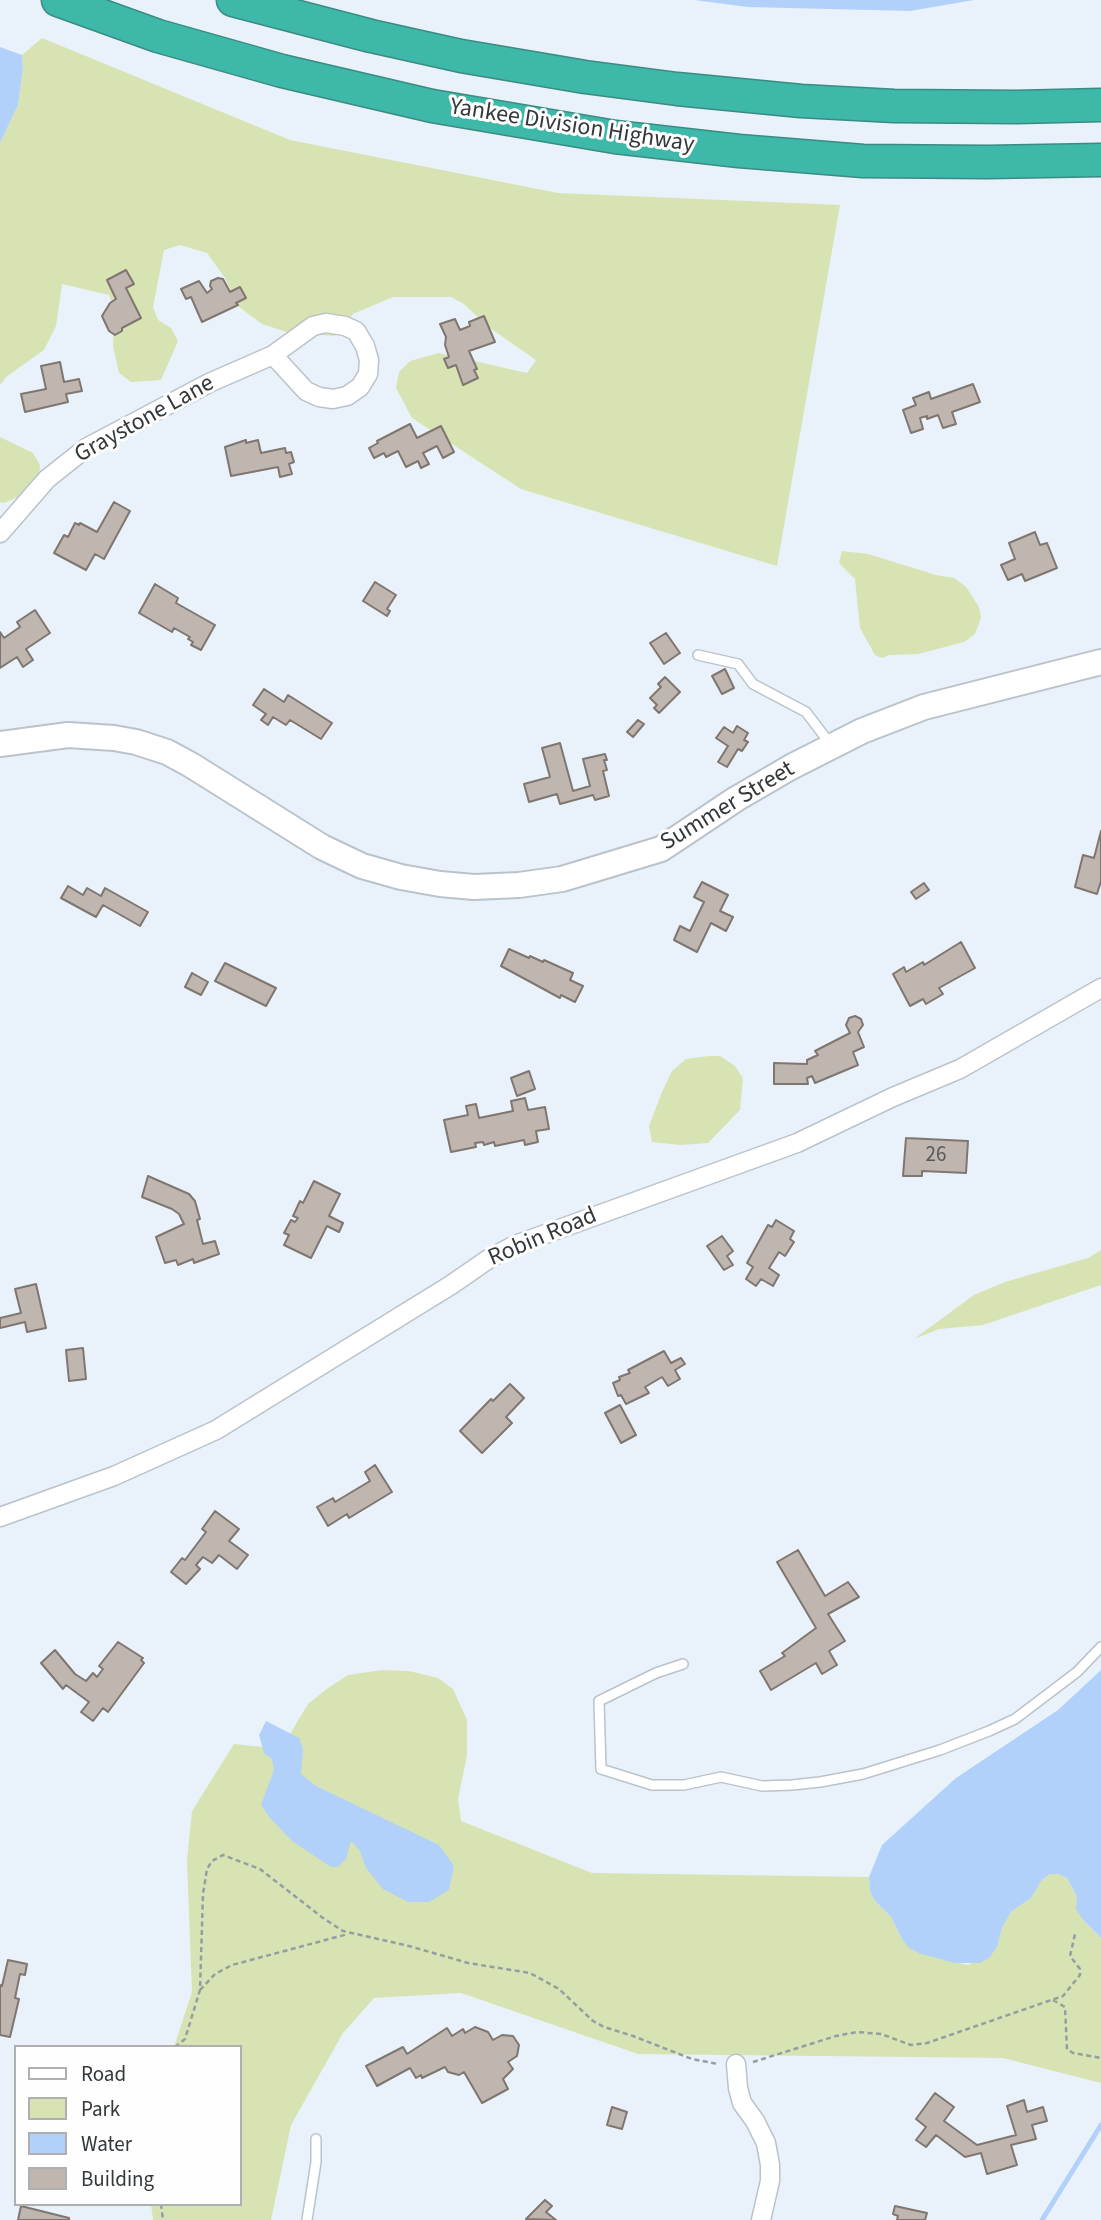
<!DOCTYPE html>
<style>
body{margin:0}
#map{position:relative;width:1101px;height:2220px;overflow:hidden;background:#e9f2fa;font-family:"Source Sans 3",sans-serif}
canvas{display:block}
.legend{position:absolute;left:14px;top:2045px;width:228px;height:161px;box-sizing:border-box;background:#fefefe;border:2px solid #adafb0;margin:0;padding:9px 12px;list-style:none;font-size:21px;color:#34383b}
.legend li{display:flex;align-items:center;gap:14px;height:35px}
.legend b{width:35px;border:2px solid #adafb0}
</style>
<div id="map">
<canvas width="1101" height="2220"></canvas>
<ul class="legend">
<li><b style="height:9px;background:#fff"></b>Road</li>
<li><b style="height:19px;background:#d7e3b2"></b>Park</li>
<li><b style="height:19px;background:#b2d1fa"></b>Water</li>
<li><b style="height:19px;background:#c0b6b0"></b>Building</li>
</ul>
</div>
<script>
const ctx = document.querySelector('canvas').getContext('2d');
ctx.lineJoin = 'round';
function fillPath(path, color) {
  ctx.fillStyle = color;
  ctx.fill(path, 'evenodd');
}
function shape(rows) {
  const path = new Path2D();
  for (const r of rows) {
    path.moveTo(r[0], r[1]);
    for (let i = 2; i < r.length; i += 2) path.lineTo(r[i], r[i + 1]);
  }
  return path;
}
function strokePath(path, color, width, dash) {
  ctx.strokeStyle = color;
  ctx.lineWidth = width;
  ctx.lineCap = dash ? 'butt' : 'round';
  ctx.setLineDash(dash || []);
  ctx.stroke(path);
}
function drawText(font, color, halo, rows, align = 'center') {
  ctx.font = font + ' "Source Sans 3",sans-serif';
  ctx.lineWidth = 6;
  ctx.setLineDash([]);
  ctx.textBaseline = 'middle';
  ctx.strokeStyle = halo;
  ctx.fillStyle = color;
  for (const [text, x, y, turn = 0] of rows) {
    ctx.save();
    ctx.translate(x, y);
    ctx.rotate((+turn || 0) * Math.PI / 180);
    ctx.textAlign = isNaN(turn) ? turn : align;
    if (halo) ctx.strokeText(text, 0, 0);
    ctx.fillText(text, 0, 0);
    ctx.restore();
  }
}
const green = shape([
 [42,38,290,140,558,193,840,205,777,566,521,489,412,418,396,388,399,372,410,361,439,353,527,373,536,360,487,326,464,304,451,297,393,297,353,314,335,336,290,333,262,324,238,306,225,278,207,253,180,245,164,250,153,307,158,320,171,328,178,341,161,380,131,382,119,373,113,346,114,309,109,295,62,284,56,326,44,350,6,377,0,385,0,143,18,105,23,68,22,55],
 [0,437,33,453,40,465,39,479,30,492,4,503,0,502],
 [842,551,868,554,936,575,954,578,966,587,979,607,981,618,975,634,964,642,918,654,889,655,882,658,875,655,860,628,855,579,839,563],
 [709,1056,720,1056,735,1066,743,1078,740,1110,708,1143,681,1145,652,1142,649,1126,662,1092,672,1071,686,1059],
 [1101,1250,1101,1285,983,1325,939,1329,914,1339,974,1295,1005,1282,1088,1258],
 [382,1670,409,1671,438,1678,453,1689,467,1720,467,1756,458,1799,461,1821,592,1873,869,1877,870,1891,874,1900,891,1917,902,1939,932,1957,968,1965,997,1947,1002,1928,1011,1912,1031,1898,1042,1880,1050,1874,1058,1874,1067,1878,1077,1897,1083,1920,1101,1938,1101,2083,1003,2058,638,2054,461,1993,374,1998,343,2033,291,2125,271,2220,153,2220,151,2204,240,2204,240,2047,174,2047,192,1992,187,1861,192,1811,234,1744,281,1749,308,1704,328,1688,348,1675]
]);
const water = shape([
 [694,0,974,0,910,11,748,7],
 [0,47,22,55,23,68,18,105,0,143],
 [1101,1670,1101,1938,1083,1920,1076,1909,1077,1897,1067,1878,1058,1874,1050,1874,1042,1880,1031,1898,1011,1912,1002,1928,997,1947,989,1958,980,1963,955,1963,921,1954,909,1948,902,1939,891,1917,874,1900,870,1891,869,1877,882,1845,956,1778,1058,1710],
 [266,1721,299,1738,303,1749,301,1774,316,1786,439,1845,454,1866,449,1890,429,1902,408,1902,383,1889,366,1868,360,1851,351,1841,346,1859,338,1867,331,1867,292,1841,270,1818,261,1805,274,1770,272,1759,264,1753,259,1735]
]);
const stream = shape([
 [1042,2220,1101,2125]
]);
const building = shape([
 [126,270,134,284,126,288,141,318,122,328,122,331,115,335,109,331,102,316,110,303,116,299,107,280,126,270],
 [218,278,223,279,230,292,240,287,246,298,236,303,238,305,202,322,191,297,186,299,181,289,199,281,207,293,212,289,210,286,211,281,218,278],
 [484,316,495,342,469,351,477,369,474,370,478,378,463,385,456,365,448,368,444,359,449,357,445,345,446,337,440,324,455,319,460,330,470,326,469,322,484,316],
 [60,362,64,382,79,379,82,391,66,394,68,402,25,412,21,394,46,389,41,366,60,362],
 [973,384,980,402,952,412,956,424,943,428,938,415,927,419,927,416,920,418,923,429,911,433,903,410,916,405,913,398,929,392,931,399,973,384],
 [410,424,417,438,441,426,454,452,443,458,437,446,423,453,429,464,421,468,418,461,406,467,398,451,386,457,384,453,374,458,369,448,378,443,377,441,410,424],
 [246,440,246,443,258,440,261,453,285,448,286,453,291,452,294,462,289,464,292,474,280,477,278,467,231,476,225,447,246,440],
 [114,502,130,511,104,559,95,554,86,570,54,553,64,535,68,537,75,523,79,525,80,523,97,532,114,502],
 [1035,532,1040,545,1047,543,1057,568,1025,581,1022,574,1008,580,1001,565,1015,559,1009,543,1035,532],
 [375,582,396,595,387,609,390,611,387,616,363,601,375,582],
 [155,584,178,598,176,603,215,625,201,650,191,645,193,642,188,639,190,637,174,628,172,632,139,613,155,584],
 [35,610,50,633,26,649,33,660,23,667,17,657,0,668,0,632,4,638,20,627,17,622,35,610],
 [666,633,680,653,664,664,650,643,666,633],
 [725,669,734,688,722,694,712,676,725,669],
 [665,677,680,692,659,713,654,708,657,705,650,698,661,687,658,684,665,677],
 [264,689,284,702,288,695,332,723,321,739,290,720,286,725,273,717,268,725,261,720,266,714,253,705,264,689],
 [638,720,644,724,633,737,627,732,638,720],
 [737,726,748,733,744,740,748,742,742,751,738,749,727,767,718,762,728,746,716,738,724,727,733,733,737,726],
 [560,743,573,791,590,786,583,759,605,754,607,760,604,760,607,770,603,771,609,796,595,800,593,795,560,804,557,794,529,802,524,784,550,777,542,748,560,743],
 [1101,831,1101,881,1097,894,1075,887,1083,855,1094,858,1101,831],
 [702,882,728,895,720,911,733,917,726,931,711,923,697,952,674,940,680,926,690,931,704,902,694,897,702,882],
 [924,883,929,890,916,899,911,892,924,883],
 [68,886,83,895,87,888,101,896,105,888,148,912,140,926,103,905,96,917,61,898,68,886],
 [961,942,975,968,939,988,943,994,926,1004,923,999,910,1006,893,974,904,967,906,972,923,962,924,965,961,942],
 [509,949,529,958,530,956,543,962,544,960,573,973,570,980,583,986,575,1002,561,995,560,998,501,966,509,949],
 [225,963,276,988,266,1006,215,981,225,963],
 [192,973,208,982,201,995,185,987,192,973],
 [855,1016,861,1019,863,1025,858,1032,864,1047,853,1052,858,1065,815,1083,812,1076,807,1078,808,1084,774,1084,774,1063,807,1064,807,1060,818,1055,815,1051,850,1033,846,1025,849,1018,855,1016],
 [529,1071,535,1089,517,1096,511,1078,529,1071],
 [525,1098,528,1110,545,1107,549,1129,536,1131,538,1142,525,1145,524,1140,495,1146,494,1142,484,1145,483,1142,475,1143,476,1147,451,1152,444,1120,468,1115,466,1106,476,1104,479,1118,513,1111,511,1101,525,1098],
 [906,1138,968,1141,966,1173,922,1171,922,1176,903,1176,906,1138],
 [148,1176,189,1194,195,1201,200,1219,197,1220,203,1244,215,1241,219,1254,194,1263,193,1259,178,1265,176,1260,165,1263,156,1237,184,1224,179,1214,172,1209,142,1197,148,1176],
 [314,1181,340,1194,329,1216,343,1223,339,1232,327,1226,311,1258,284,1245,289,1235,284,1233,291,1220,295,1222,298,1218,293,1216,300,1201,303,1203,314,1181],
 [776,1220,794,1231,790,1239,794,1242,785,1256,779,1252,769,1268,779,1275,773,1286,761,1279,756,1286,746,1279,753,1267,747,1263,768,1225,772,1227,776,1220],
 [722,1236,733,1251,727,1256,733,1265,724,1270,707,1246,722,1236],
 [36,1284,46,1328,27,1332,25,1322,0,1328,0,1318,21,1313,15,1289,36,1284],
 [83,1348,86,1379,69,1381,66,1350,83,1348],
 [664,1351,671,1363,681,1358,685,1364,675,1370,680,1379,668,1386,662,1377,645,1387,649,1393,626,1404,621,1395,618,1396,613,1383,620,1380,619,1377,630,1373,628,1370,664,1351],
 [510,1384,524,1398,506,1417,512,1423,482,1453,460,1431,491,1399,493,1401,510,1384],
 [620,1405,636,1435,621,1443,605,1413,620,1405],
 [375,1465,392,1492,349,1518,347,1514,328,1526,317,1507,333,1498,335,1502,370,1481,365,1472,375,1465],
 [215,1511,239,1529,229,1541,248,1555,237,1569,219,1555,212,1563,203,1557,196,1565,200,1569,186,1584,171,1572,182,1558,185,1560,206,1532,202,1529,215,1511],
 [798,1550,825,1596,848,1582,859,1597,828,1614,845,1641,829,1651,837,1665,822,1674,816,1663,771,1690,760,1671,785,1656,782,1653,816,1628,777,1562,798,1550],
 [118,1642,143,1658,141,1660,144,1663,108,1712,103,1708,93,1721,81,1712,89,1702,66,1685,63,1689,41,1663,55,1650,75,1674,86,1681,93,1673,97,1677,103,1669,99,1666,118,1642],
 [8,1960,27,1964,25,1975,20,1974,15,1998,19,1999,10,2037,0,2035,0,1985,2,1986,8,1960],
 [475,2027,488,2032,493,2040,502,2035,513,2036,519,2045,517,2056,508,2062,513,2069,503,2079,508,2089,482,2103,464,2072,459,2075,448,2072,445,2067,422,2078,421,2075,416,2078,410,2068,377,2086,366,2066,403,2047,407,2054,447,2028,452,2036,463,2029,465,2033,475,2027],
 [935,2093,954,2107,944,2121,977,2145,1016,2135,1007,2106,1024,2100,1027,2112,1043,2107,1047,2121,1032,2125,1036,2139,1011,2145,1017,2165,987,2174,981,2153,965,2157,936,2135,926,2147,916,2140,926,2127,916,2119,935,2093],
 [612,2107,627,2112,622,2129,607,2125,612,2107],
 [545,2200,552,2206,546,2212,556,2220,526,2219,545,2200],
 [21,2206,69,2218,69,2220,18,2220,21,2206],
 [895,2206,927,2213,925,2220,897,2220,898,2216,893,2214,895,2206]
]);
const path = shape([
 [200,1990,215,1974,232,1965,348,1934],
 [1053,2000,1065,2007,1067,2049,1073,2053,1101,2058],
 [175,2047,185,2039,200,1990,203,1894,207,1869,212,1861,223,1855,260,1869,323,1918,343,1931,409,1946,468,1963,530,1973,559,1989,593,2021,604,2027,633,2036,692,2059,718,2064],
 [753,2062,836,2036,857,2032,881,2034,911,2045,927,2043,1063,1996,1080,1975,1080,1969,1070,1956,1075,1934],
 [161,2204,163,2220]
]);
const lane = shape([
 [698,655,738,664,753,684,806,712,831,745],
 [683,1664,656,1673,599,1701,601,1769,652,1785,684,1785,721,1777,762,1786,792,1785,820,1782,863,1774,940,1750,989,1731,1015,1719,1077,1672,1101,1647],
 [307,2220,316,2162,316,2139]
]);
const street = shape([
 [0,533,47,479,86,448,209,383,273,355,313,326,326,323,345,326,356,331,365,346,369,360,368,374,360,387,347,396,333,399,319,397,306,391,273,355],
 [0,1517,114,1476,216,1430,451,1285,490,1258,515,1245,797,1143,893,1097,960,1069,1101,988],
 [736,2064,738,2088,742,2103,755,2121,766,2143,770,2165,770,2181,761,2220]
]);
const secondary = shape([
 [0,744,68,735,114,738,136,742,167,752,191,765,322,847,362,866,401,877,440,884,474,887,519,885,562,879,661,849,736,799,791,767,862,731,924,707,1101,662]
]);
const highway = shape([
 [58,0,158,36,282,71,432,106,615,137,739,151,863,161,987,162,1101,160],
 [233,0,371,36,461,56,585,77,677,89,801,101,894,106,1017,107,1101,105]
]);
const numberNames = [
 ["26",936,1156]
];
const streetNames = [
 ["Yankee Division Highway",572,127,9],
 ["Graystone Lane",145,420,-29],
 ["Summer Street",728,807,-31],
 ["Robin Road",543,1238,-23]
];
fillPath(green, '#d7e3b2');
fillPath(water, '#b2d1fa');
strokePath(stream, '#b2d1fa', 5);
fillPath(building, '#c0b6b0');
strokePath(building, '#7f7670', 2);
strokePath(lane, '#bac3ca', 12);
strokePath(street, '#bac3ca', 21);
strokePath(secondary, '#bac3ca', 28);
strokePath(highway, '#3a8b82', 35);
strokePath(path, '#969da2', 2.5, [5, 3.5]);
strokePath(lane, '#fff', 9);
strokePath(street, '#fff', 18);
strokePath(secondary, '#fff', 24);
strokePath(highway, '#3eb8a8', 32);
drawText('21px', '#575858', null, numberNames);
drawText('24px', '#34383b', '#fefefe', streetNames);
</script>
